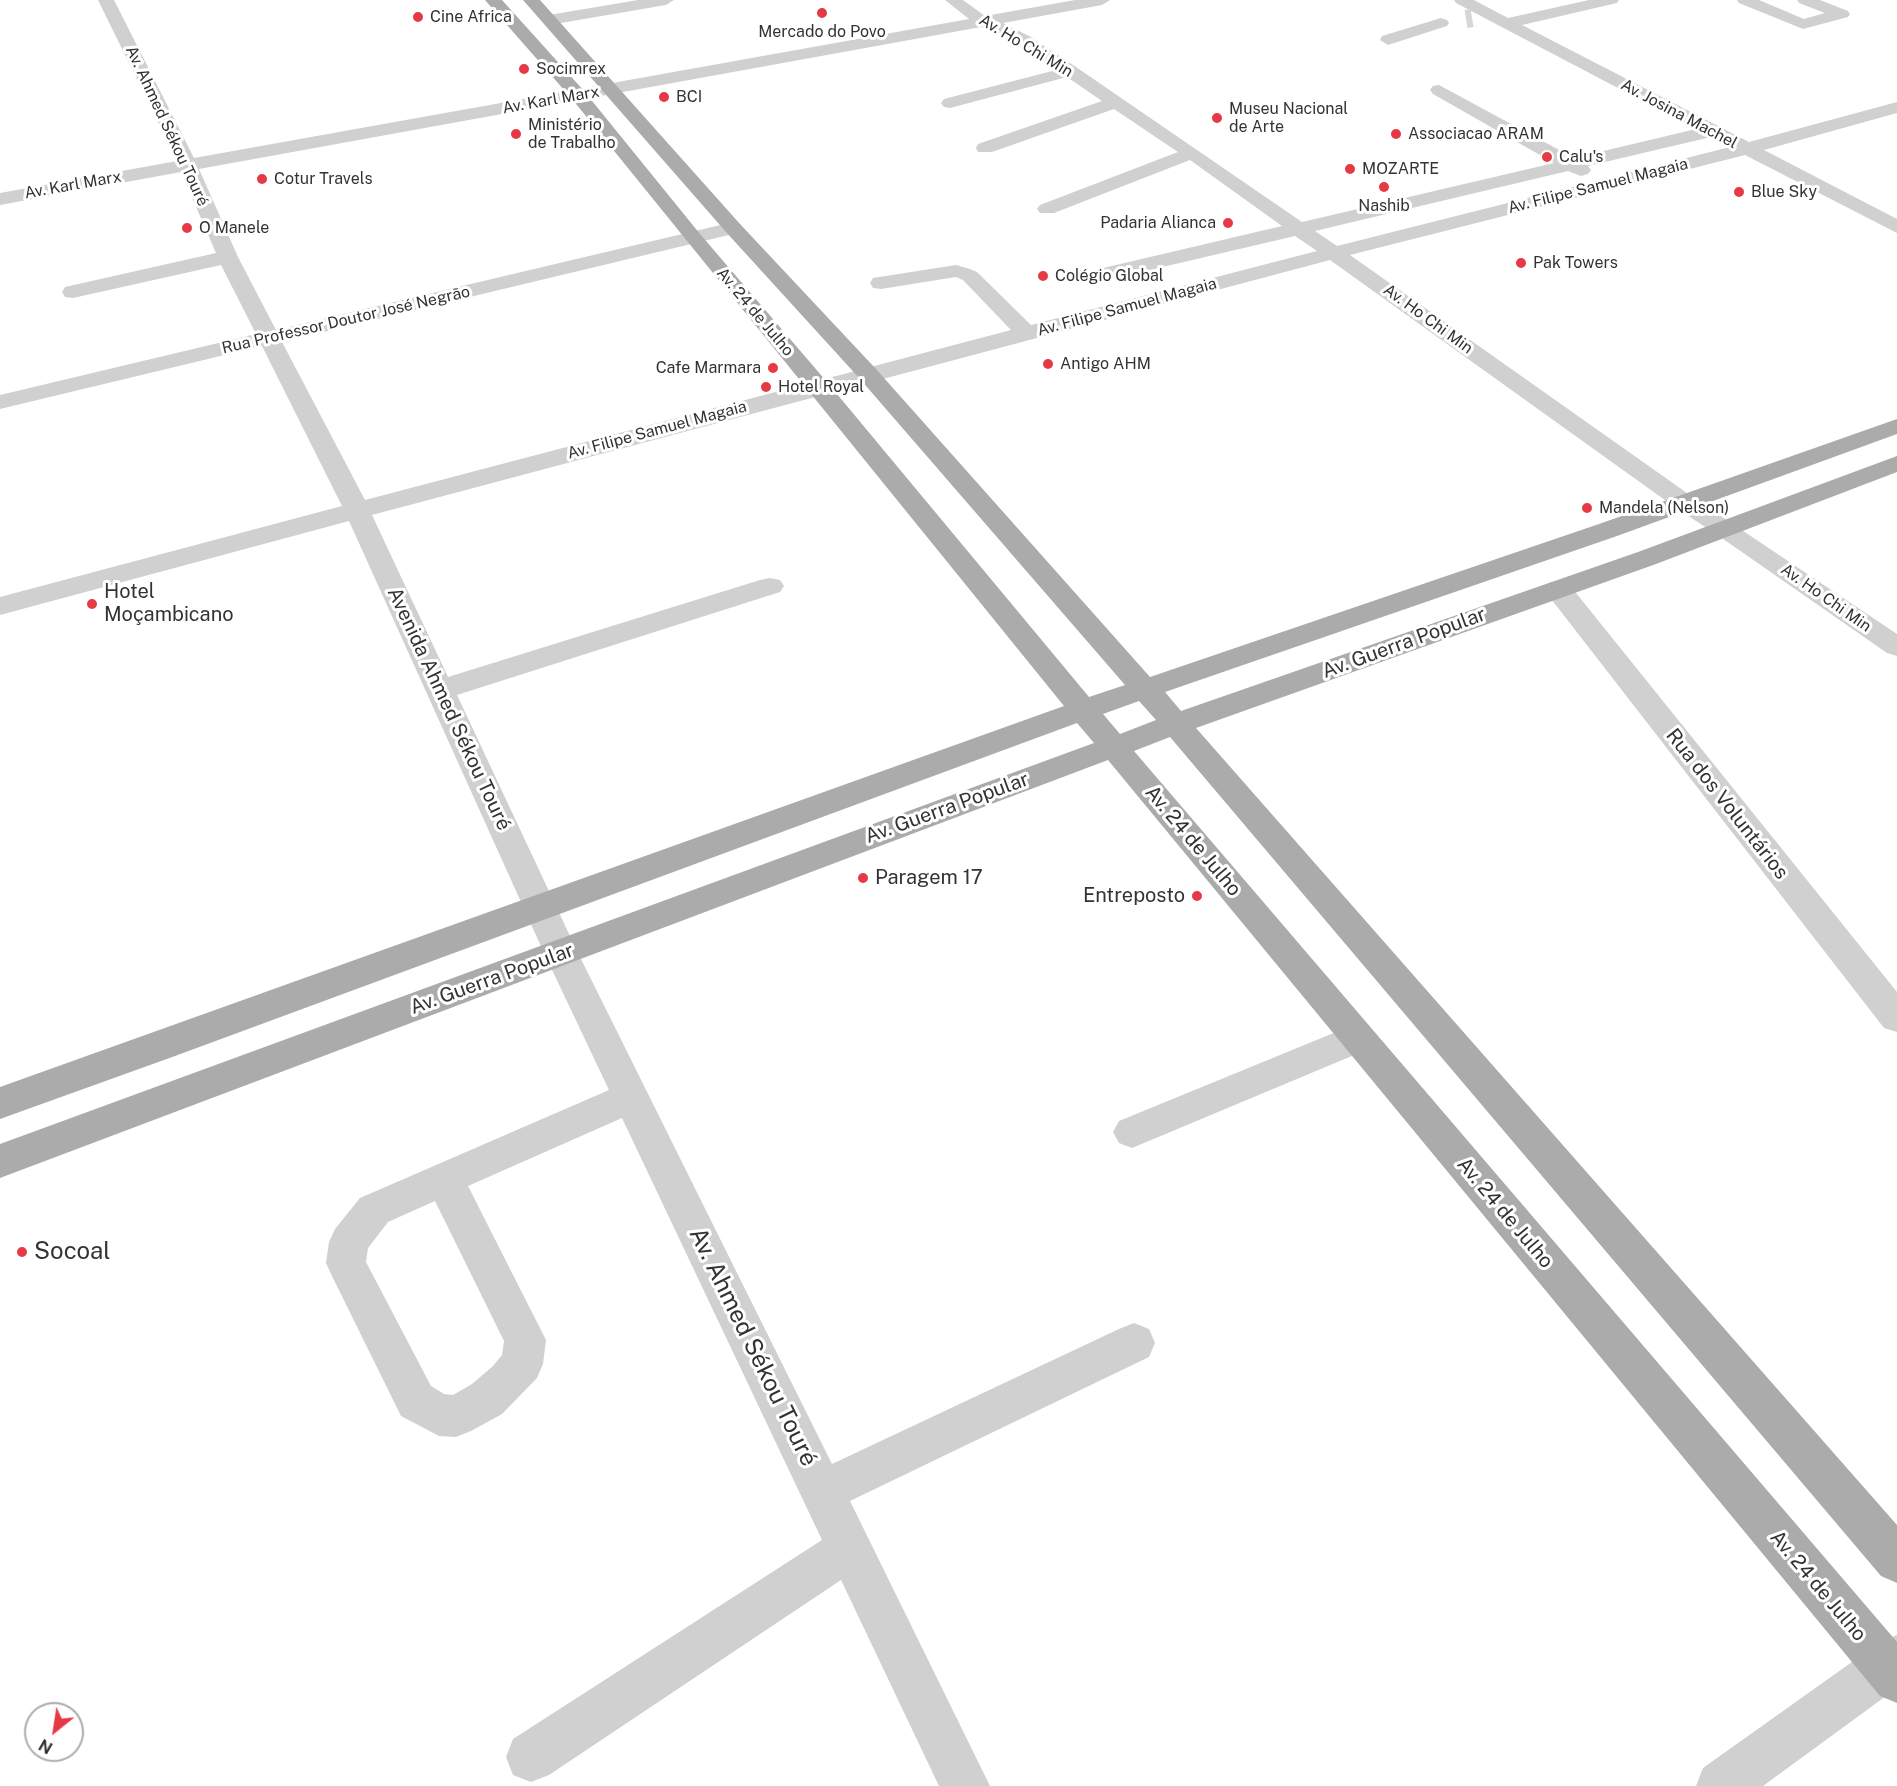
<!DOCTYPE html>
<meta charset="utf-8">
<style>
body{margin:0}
#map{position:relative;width:1897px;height:1786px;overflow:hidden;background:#fff;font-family:"Public Sans",sans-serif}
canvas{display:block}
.north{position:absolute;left:24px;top:1702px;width:60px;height:60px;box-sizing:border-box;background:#fff;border:2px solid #adadad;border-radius:50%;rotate:210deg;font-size:16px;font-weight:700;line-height:24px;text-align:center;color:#333}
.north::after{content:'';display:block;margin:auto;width:21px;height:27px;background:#e63946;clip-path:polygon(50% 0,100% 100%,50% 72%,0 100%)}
</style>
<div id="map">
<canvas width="1897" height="1786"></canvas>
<div class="north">N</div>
</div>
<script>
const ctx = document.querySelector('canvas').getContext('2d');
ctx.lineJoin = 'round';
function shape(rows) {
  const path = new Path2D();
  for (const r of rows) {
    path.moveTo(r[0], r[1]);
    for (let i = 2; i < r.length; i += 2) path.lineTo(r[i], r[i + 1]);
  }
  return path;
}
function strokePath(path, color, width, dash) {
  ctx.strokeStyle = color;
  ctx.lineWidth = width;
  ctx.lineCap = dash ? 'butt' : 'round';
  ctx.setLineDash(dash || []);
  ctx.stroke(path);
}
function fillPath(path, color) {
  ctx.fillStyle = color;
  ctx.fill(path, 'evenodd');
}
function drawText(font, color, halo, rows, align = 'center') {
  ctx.font = font + ' "Public Sans",sans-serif';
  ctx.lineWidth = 6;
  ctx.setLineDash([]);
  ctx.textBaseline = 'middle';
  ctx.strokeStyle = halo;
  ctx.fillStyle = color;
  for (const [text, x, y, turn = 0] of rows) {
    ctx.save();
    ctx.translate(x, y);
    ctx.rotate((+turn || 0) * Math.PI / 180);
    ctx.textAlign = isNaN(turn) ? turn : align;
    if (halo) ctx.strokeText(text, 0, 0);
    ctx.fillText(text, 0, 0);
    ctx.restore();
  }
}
const minorTunnel = shape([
 [1466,19,1472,18]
]);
const minor = shape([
 [98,0,114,0,194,158,969,19,945,0,963,0,985,16,1075,0,1110,0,1102,5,1003,23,1029,36,1076,67,1302,222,1554,163,1433,94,1430,90,1433,86,1439,85,1574,158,1696,129,1456,3,1454,0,1474,0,1508,18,1589,0,1619,0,1617,3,1522,25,1749,142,1897,102,1897,113,1764,150,1897,219,1897,233,1745,155,1350,255,1694,498,1897,634,1897,656,1887,653,1716,534,1676,508,1330,260,372,515,448,677,760,580,770,578,780,580,784,586,780,592,457,695,578,953,832,1464,1119,1329,1134,1323,1149,1329,1155,1343,1149,1357,850,1501,990,1786,939,1786,841,1580,549,1775,531,1782,513,1775,506,1757,513,1739,822,1540,622,1118,468,1186,546,1340,543,1364,537,1378,502,1414,471,1431,456,1437,439,1436,401,1416,332,1276,326,1263,329,1242,335,1229,360,1198,609,1090,544,953,349,521,0,615,0,597,342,506,262,346,0,409,0,395,256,334,221,265,73,298,65,297,62,292,65,287,216,253,181,172,0,205,0,193,177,161,98,0],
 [981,27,996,31,1056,70,944,99,941,103,944,107,950,108,1067,77,1102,101,978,144,976,148,978,152,992,152,1114,109,1178,152,1040,205,1037,209,1040,213,1054,213,1190,160,1282,226,1082,273,1079,278,1082,283,1090,284,1295,236,1317,251,1031,325,977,272,970,269,956,265,873,278,870,283,873,288,881,289,956,277,963,280,1011,330,365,500,282,342,733,234,740,232,743,228,740,224,733,222,276,330,238,257,199,169,981,27],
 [1711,137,1730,147,1337,246,1315,231,1568,171,1581,176,1588,174,1591,170,1588,166,1711,137],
 [435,1201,504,1341,502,1355,493,1366,472,1384,453,1395,444,1394,431,1386,366,1262,368,1248,388,1222,435,1201],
 [638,0,674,0,666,5,549,25,541,20,549,15,638,0],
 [1737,0,1759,0,1804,19,1825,13,1799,3,1797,0,1820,0,1848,11,1850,14,1848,17,1803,29,1739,3,1737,0],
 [1441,18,1447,20,1449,23,1447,26,1388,45,1380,40,1382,36,1441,18],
 [1558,581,1568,583,1897,992,1897,1032,1884,1028,1548,595,1544,589,1548,583,1558,581],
 [1358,1023,1371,1028,1376,1038,1371,1048,1132,1148,1119,1143,1113,1132,1119,1121,1358,1023],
 [1897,1635,1897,1688,1763,1786,1696,1786,1703,1768,1880,1642,1897,1635]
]);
const major = shape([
 [485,0,502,0,584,91,700,234,827,382,1089,697,1125,685,860,379,726,232,523,0,540,0,740,224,876,369,1150,677,1599,524,1897,419,1897,434,1617,536,1165,692,1181,711,1638,552,1897,456,1897,472,1656,564,1196,728,1897,1525,1897,1583,1881,1576,1170,737,1134,751,1897,1642,1897,1703,1880,1696,1108,760,0,1178,0,1144,1094,743,1077,723,175,1056,0,1119,0,1087,1064,706,572,99,485,0],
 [1139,701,1156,720,1120,734,1103,714,1139,701]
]);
const markers = [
 [822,13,6,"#e63946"],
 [418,17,6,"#e63946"],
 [524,69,6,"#e63946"],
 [664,97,6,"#e63946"],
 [1217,118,6,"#e63946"],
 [516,134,6,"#e63946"],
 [1396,134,6,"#e63946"],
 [1547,157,6,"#e63946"],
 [1350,169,6,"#e63946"],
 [262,179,6,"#e63946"],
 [1384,187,6,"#e63946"],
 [1739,192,6,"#e63946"],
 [1228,223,6,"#e63946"],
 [187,228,6,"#e63946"],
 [1521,263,6,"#e63946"],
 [1043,276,6,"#e63946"],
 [1048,364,6,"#e63946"],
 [773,368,6,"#e63946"],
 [766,387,6,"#e63946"],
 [1587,508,6,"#e63946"],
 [92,604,6,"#e63946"],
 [863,878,6,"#e63946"],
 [1197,896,6,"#e63946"],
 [22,1252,6,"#e63946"]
];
const farPoinames = [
 ["Cine Africa",430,17],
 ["Mercado do Povo",822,32,"center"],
 ["Socimrex",536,69],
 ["BCI",676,97],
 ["Museu Nacional",1229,109],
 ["de Arte",1229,127],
 ["Ministério",528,125],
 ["de Trabalho",528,143],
 ["Associacao ARAM",1408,134],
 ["Calu's",1559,157],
 ["MOZARTE",1362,169],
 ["Cotur Travels",274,179],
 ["Blue Sky",1751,192],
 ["Nashib",1384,206,"center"],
 ["Padaria Alianca",1216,223,"right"],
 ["O Manele",199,228],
 ["Pak Towers",1533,263],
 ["Colégio Global",1055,276],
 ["Antigo AHM",1060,364],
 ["Cafe Marmara",761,368,"right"],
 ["Hotel Royal",778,387],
 ["Mandela (Nelson)",1599,508]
];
const farStreetnames = [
 ["Av. Ho Chi Min",1026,46,31],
 ["Av. Karl Marx",551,100,-10],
 ["Av. Josina Machel",1679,114,28],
 ["Av. Ahmed Sékou Touré",167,126,65],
 ["Av. Karl Marx",73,185,-10],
 ["Av. Filipe Samuel Magaia",1598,186,-14],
 ["Av. Filipe Samuel Magaia",1127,307,-15],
 ["Av. 24 de Julho",755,312,50],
 ["Av. Ho Chi Min",1428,319,36],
 ["Rua Professor Doutor José Negrão",346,320,-13],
 ["Av. Filipe Samuel Magaia",657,430,-15],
 ["Av. Ho Chi Min",1826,598,35]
];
const poiNames = [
 ["Hotel",104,592],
 ["Moçambicano",104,615],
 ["Paragem 17",875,878],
 ["Entreposto",1185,896,"right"]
];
const streetNames = [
 ["Av. Guerra Popular",1404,643,-20],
 ["Avenida Ahmed Sékou Touré",449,709,65],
 ["Rua dos Voluntários",1727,804,52],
 ["Av. Guerra Popular",947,808,-20],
 ["Av. 24 de Julho",1193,841,50],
 ["Av. Guerra Popular",492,979,-20],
 ["Av. 24 de Julho",1505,1213,50],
 ["Av. 24 de Julho",1818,1586,50]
];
const nearPoinames = [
 ["Socoal",34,1252]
];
const nearStreetnames = [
 ["Av. Ahmed Sékou Touré",753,1347,64]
];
strokePath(minorTunnel, '#d6d6d6', 18, [18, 9]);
fillPath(minor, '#d0d0d0');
fillPath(major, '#ababab');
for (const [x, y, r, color] of markers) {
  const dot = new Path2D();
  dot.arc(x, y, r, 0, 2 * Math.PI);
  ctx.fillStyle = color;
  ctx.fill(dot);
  strokePath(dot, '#fff', 2);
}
drawText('16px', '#333', '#fff', farPoinames, 'left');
drawText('16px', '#333', '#fff', farStreetnames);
drawText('20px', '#333', '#fff', poiNames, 'left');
drawText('20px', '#333', '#fff', streetNames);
drawText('24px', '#333', '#fff', nearPoinames, 'left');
drawText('24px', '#333', '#fff', nearStreetnames);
</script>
